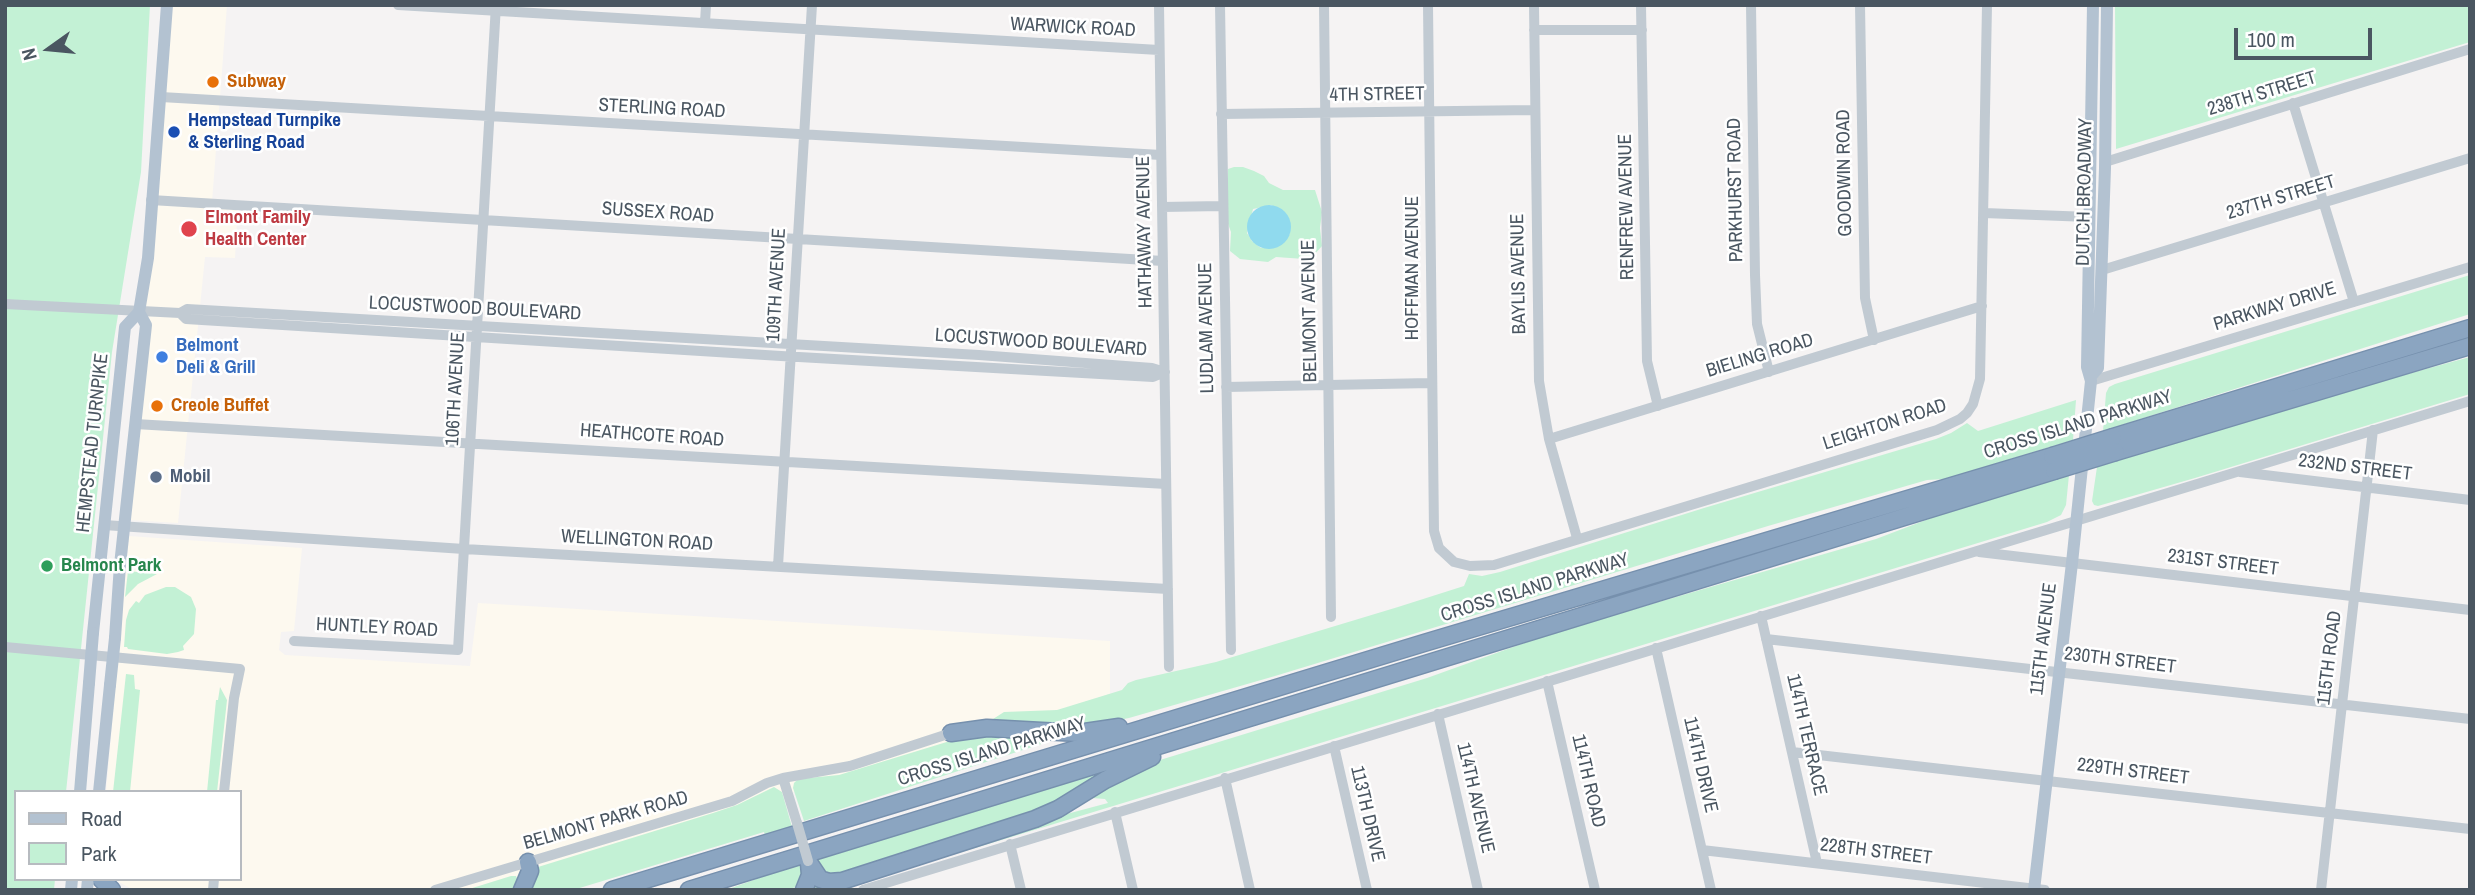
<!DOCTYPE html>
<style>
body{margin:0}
#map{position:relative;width:2475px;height:895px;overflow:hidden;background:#f5f3f3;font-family:"Archivo Narrow",sans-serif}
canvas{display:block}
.frame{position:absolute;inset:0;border:7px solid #4a5661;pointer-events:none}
.legend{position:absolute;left:14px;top:790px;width:228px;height:91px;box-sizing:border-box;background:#fff;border:2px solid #b7bbc0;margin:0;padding:9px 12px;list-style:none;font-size:21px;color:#4a5661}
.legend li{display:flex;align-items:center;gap:14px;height:35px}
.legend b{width:35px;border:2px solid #b7bbc0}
.north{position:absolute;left:14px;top:14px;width:70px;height:70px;-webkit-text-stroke:5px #fff;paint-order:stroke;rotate:255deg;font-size:19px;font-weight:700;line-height:28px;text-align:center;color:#4a5661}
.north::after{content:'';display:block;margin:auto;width:24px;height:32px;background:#4a5661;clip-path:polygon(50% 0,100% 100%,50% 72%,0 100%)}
.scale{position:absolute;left:2234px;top:28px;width:138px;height:32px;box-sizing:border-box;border:4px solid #4a5661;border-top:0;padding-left:9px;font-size:21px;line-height:24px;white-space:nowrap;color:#4a5661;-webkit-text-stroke:5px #fff;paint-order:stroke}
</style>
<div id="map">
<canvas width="2475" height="895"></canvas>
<div class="frame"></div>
<ul class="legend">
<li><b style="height:9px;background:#b3c2d1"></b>Road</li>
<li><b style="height:19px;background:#c3f1d5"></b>Park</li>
</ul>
<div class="north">N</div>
<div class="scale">100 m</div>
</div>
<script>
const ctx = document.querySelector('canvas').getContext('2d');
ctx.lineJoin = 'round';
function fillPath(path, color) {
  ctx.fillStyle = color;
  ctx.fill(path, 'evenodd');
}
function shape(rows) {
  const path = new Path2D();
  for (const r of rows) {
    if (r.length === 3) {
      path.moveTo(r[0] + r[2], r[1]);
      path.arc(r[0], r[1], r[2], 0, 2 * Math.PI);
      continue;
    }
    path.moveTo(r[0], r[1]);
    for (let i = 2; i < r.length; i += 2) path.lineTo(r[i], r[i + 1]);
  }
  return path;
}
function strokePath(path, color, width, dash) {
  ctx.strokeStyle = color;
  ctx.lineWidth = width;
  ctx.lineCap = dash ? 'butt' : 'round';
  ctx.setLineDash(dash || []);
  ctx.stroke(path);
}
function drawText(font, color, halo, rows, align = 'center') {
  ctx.font = font + ' "Archivo Narrow",sans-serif';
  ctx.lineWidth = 5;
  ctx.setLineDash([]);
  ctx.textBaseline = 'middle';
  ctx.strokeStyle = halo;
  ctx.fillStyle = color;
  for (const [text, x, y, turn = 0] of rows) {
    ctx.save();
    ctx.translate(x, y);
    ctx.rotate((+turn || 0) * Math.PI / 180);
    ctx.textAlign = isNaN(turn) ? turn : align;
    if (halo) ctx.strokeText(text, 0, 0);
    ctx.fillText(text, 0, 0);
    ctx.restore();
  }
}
const commercial = shape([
 [167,5,227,5,212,202,238,204,235,258,205,257,178,523,129,520,146,325,139,312],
 [129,536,302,548,294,631,281,632,279,650,285,655,470,666,478,603,1110,641,1110,694,477,890,134,890,113,879,240,879,240,792,106,792]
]);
const green = shape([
 [5,5,150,5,141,172,112,352,66,792,16,792,16,879,55,879,54,890,5,890],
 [2115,5,2470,5,2470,42,2116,149],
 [1234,167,1243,167,1254,171,1264,176,1269,183,1283,190,1315,190,1322,212,1320,228,1322,246,1313,256,1304,259,1276,257,1268,262,1240,259,1230,251,1231,232,1226,218,1228,169],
 [1271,205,1286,214,1290,234,1261,248,1252,241,1247,233,1253,209],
 [2470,275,2470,314,2103,431,2106,393,2109,387,2115,384],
 [2470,357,2470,394,2195,478,2098,506,2094,505,2092,501,2097,467,2304,402],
 [2076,400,2073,440,1945,479,1927,480,1768,526,1275,676,1129,718,1088,726,990,721,1004,712,1057,710,1122,690,1128,683,1136,680,1216,662,1398,607,1464,586,1469,574,1482,576,1500,572,1704,508,1936,439,1951,433,1967,423,1978,431],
 [2069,475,2066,505,2061,515,2047,522,837,890,809,890,815,881,1108,803,1105,799,1092,798,1092,794,1147,764,1427,678,1552,633,1876,539,1960,507],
 [128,571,157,574,138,584,125,597],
 [166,587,175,587,191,597,196,609,194,634,183,646,184,650,178,652,167,654,128,649,127,647,124,647,126,620,129,610,136,601,139,603,145,595],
 [126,674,134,675,135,689,140,690,130,792,113,792],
 [220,687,227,700,217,792,207,792,216,700,218,700],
 [976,733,1060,738,804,821,793,788,794,783,798,779,839,775],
 [1108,769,1055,804,838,875,827,872,819,866,816,858],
 [774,787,782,792,792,827,765,835,764,832,573,890,528,890,533,871,538,867,713,813,737,805],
 [803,862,803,878,796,887,786,890,726,890],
 [511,876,516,876,518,881,515,890,466,890]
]);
const water = shape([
 [1269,227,22]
]);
const minor = shape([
 [398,5,1159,50],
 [1159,5,1169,667],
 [1220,5,1231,650],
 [1324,5,1331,617],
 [1428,5,1434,531,1439,548,1454,562,1470,566,1494,565,1937,430,1960,419,1967,413,1973,404,1980,379,1987,5],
 [1534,5,1539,381,1549,439,1577,538],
 [1641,5,1647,361,1658,406],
 [1751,5,1755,275,1757,324,1769,372],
 [1860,5,1865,298,1874,340],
 [705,23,706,5],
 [1534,30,1642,30],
 [161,97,1161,155],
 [2293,103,2354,302],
 [1221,114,1534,110],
 [2105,162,2470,49],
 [151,200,1163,261],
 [1162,207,1222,206],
 [1984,213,2089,217],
 [2102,270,2470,158],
 [5,304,180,313,187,309,979,355,1152,368,1165,372],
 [180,313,186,319,781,356,1153,377,1165,372],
 [2091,381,2470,267],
 [1226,387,1431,383],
 [135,424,1166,484],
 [1549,439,1982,306],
 [2240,472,2470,500],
 [104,525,464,549,1168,589],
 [1979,552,2470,610],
 [778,566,812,5],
 [1761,616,1817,863],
 [1766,639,2470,719],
 [294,641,458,650,496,5],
 [5,647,240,669,234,698,224,792],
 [1656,648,1711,890],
 [1547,681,1595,890],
 [1438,714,1478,890],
 [1334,746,1367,890],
 [1792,752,2470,829],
 [783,778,797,823],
 [1225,778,1250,890],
 [1115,812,1133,890],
 [1010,844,1021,890],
 [1702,850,2045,890],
 [213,890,214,879],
 [435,890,732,801,767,783,783,778,850,766,951,733],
 [863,890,2470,401],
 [2321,890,2373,430]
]);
const major = shape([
 [2091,376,2098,368,2105,168,2107,5],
 [93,633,125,327,139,312,148,258,167,5],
 [115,638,120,565,146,325,139,312],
 [80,792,89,683],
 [99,792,110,685],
 [71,890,72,879],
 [87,890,88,879],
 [2034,890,2072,563,2091,381,2087,367,2093,5]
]);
const highway = shape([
 [2113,437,2470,328],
 [2116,452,2470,346],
 [951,733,987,728,1078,733,1119,727],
 [808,861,820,879,829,882,842,881,1035,819,1058,809,1105,780,1152,757],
 [101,879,112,890],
 [522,890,530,871,528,862],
 [612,890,1424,643,2052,456],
 [689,890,2054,471],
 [804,890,810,875,809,863]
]);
const minorBridge = shape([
 [797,823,808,861]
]);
const majorBridge = shape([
 [89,683,93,633],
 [110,685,115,638]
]);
const highwayBridge = shape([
 [2052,456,2113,437],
 [2054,471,2116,452]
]);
const markers = [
 [213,82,7,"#e8710a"],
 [174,132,7,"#1a4fb4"],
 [189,229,9,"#e0444e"],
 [162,357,7,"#3f7fe0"],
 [157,406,7,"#e8710a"],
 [156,477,7,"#5c6f8a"],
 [47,566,7,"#2e9e5b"]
];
const streetNames = [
 ["WARWICK ROAD",1073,28,3],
 ["238TH STREET",2262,94,-17],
 ["4TH STREET",1377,95,-1],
 ["STERLING ROAD",662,109,3],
 ["GOODWIN ROAD",1845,173,-91],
 ["PARKHURST ROAD",1736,190,-91],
 ["DUTCH BROADWAY",2085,192,-89],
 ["237TH STREET",2281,198,-17],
 ["RENFREW AVENUE",1627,207,-91],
 ["SUSSEX ROAD",658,213,4],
 ["HATHAWAY AVENUE",1145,232,-91],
 ["HOFFMAN AVENUE",1413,268,-90],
 ["BAYLIS AVENUE",1519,274,-91],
 ["109TH AVENUE",777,285,-87],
 ["PARKWAY DRIVE",2275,307,-17],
 ["LOCUSTWOOD BOULEVARD",475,309,3],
 ["BELMONT AVENUE",1310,311,-91],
 ["LUDLAM AVENUE",1207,328,-91],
 ["LOCUSTWOOD BOULEVARD",1041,343,4],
 ["BIELING ROAD",1760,356,-17],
 ["106TH AVENUE",456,389,-87],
 ["LEIGHTON ROAD",1885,425,-18],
 ["CROSS ISLAND PARKWAY",2078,425,-17],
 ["HEATHCOTE ROAD",652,436,4],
 ["HEMPSTEAD TURNPIKE",93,443,-84],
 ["232ND STREET",2355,468,7],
 ["WELLINGTON ROAD",637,541,3],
 ["231ST STREET",2223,563,7],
 ["CROSS ISLAND PARKWAY",1535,588,-17],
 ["HUNTLEY ROAD",377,628,3],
 ["115TH AVENUE",2044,639,-83],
 ["115TH ROAD",2330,658,-83],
 ["230TH STREET",2120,661,7],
 ["114TH TERRACE",1806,735,77],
 ["CROSS ISLAND PARKWAY",992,752,-17],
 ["114TH DRIVE",1700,765,77],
 ["229TH STREET",2133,772,7],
 ["114TH ROAD",1588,781,77],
 ["114TH AVENUE",1475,798,77],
 ["113TH DRIVE",1367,814,77],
 ["BELMONT PARK ROAD",606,821,-16],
 ["228TH STREET",1876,852,7]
];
const foodNames = [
 ["Subway",227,82],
 ["Creole Buffet",171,406]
];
const transitNames = [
 ["Hempstead Turnpike",188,121],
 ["& Sterling Road",188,143]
];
const healthNames = [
 ["Elmont Family",205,218],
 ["Health Center",205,240]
];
const shopNames = [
 ["Belmont",176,346],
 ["Deli & Grill",176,368]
];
const serviceNames = [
 ["Mobil",170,477]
];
const leisureNames = [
 ["Belmont Park",61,566]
];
fillPath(commercial, '#fdf9ef');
fillPath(green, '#c3f1d5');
fillPath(water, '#90daee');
strokePath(highway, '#7690ad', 19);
strokePath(minor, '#c1cad2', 10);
strokePath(major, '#b3c2d1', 12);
strokePath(highway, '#8ba5c1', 16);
strokePath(highwayBridge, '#7690ad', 19, []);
strokePath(minorBridge, '#c1cad2', 10);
strokePath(majorBridge, '#b3c2d1', 12);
strokePath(highwayBridge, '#8ba5c1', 16);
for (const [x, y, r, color] of markers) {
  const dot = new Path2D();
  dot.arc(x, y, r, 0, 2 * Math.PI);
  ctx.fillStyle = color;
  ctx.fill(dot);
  strokePath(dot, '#fff', 2.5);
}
drawText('19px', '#4a5661', '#fff', streetNames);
drawText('bold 19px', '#c56008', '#fff', foodNames, 'left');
drawText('bold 19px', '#164399', '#fff', transitNames, 'left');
drawText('bold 19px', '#be3a42', '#fff', healthNames, 'left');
drawText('bold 19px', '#366cbe', '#fff', shopNames, 'left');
drawText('bold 19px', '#4e5e75', '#fff', serviceNames, 'left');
drawText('bold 19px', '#27864d', '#fff', leisureNames, 'left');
</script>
